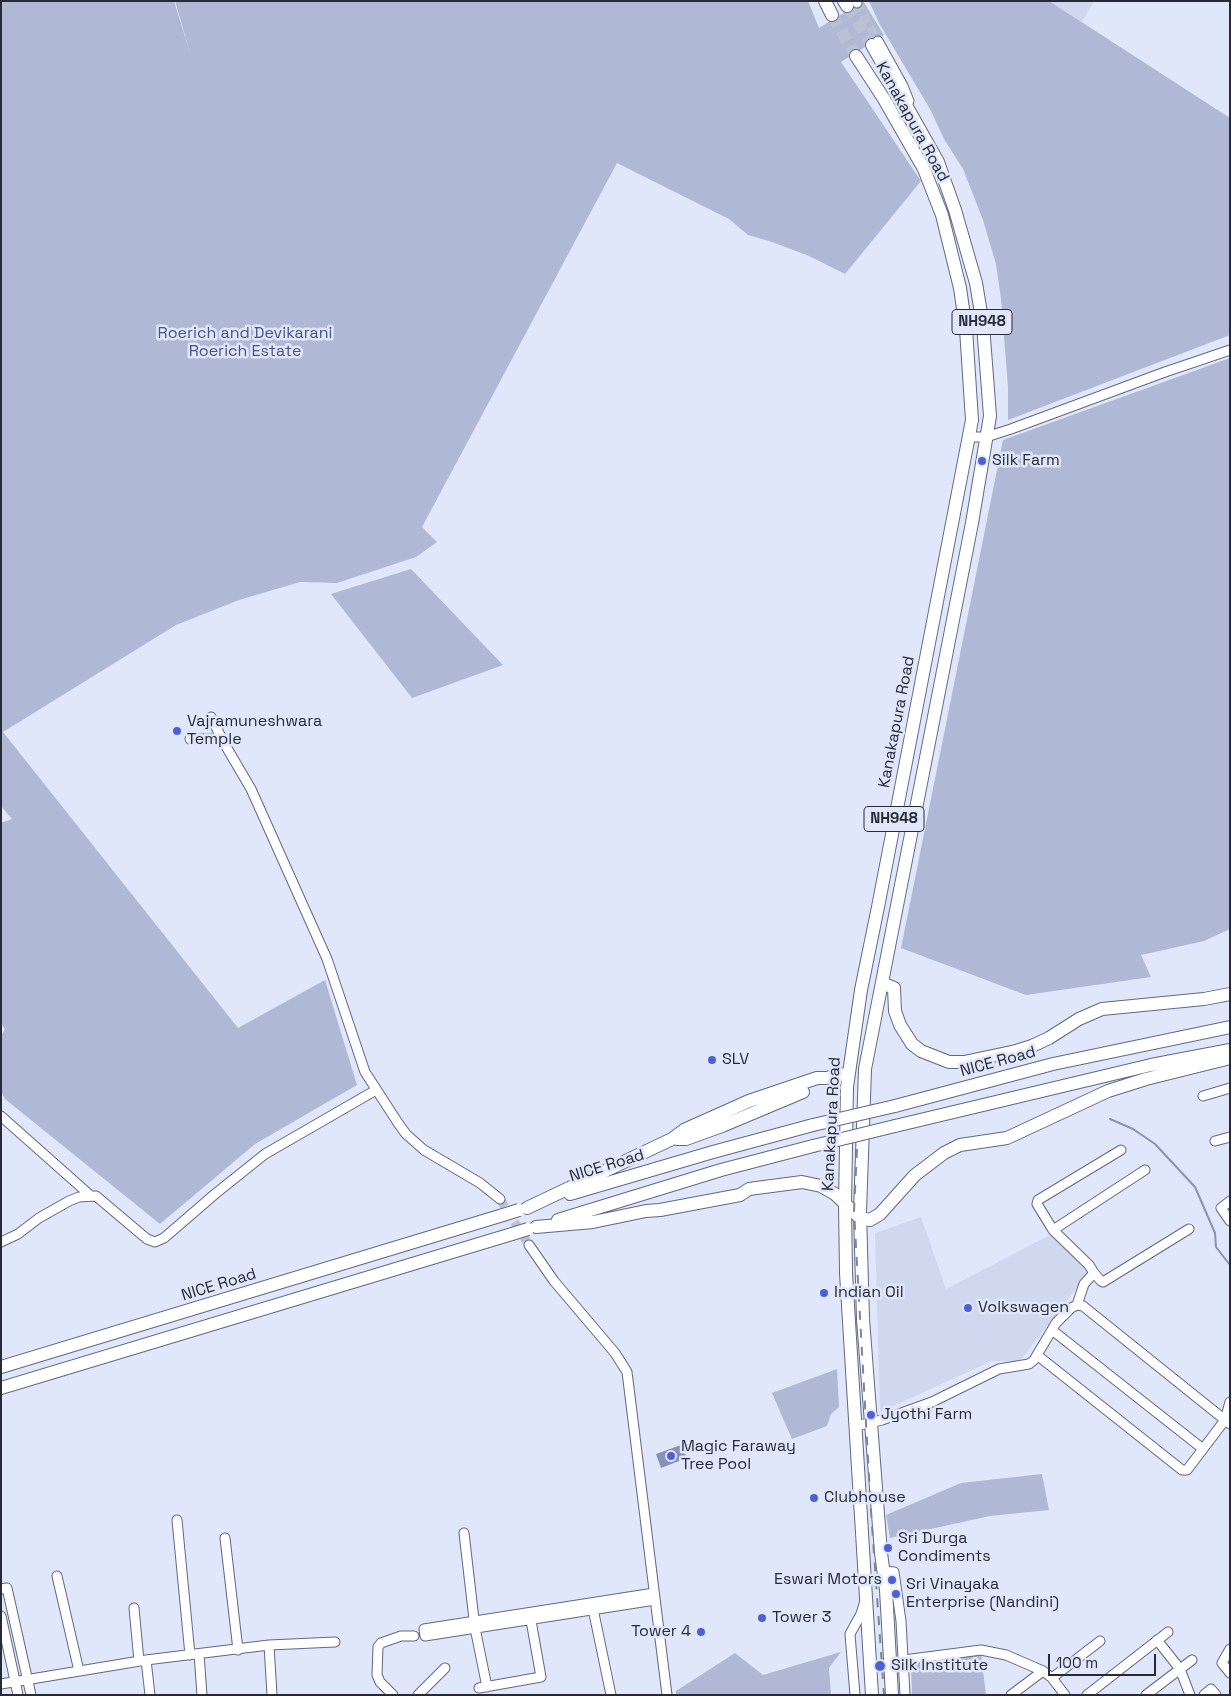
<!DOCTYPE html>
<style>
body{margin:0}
#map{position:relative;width:1231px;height:1696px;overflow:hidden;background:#e0e7fb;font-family:"Space Grotesk",sans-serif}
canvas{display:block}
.frame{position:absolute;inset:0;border:2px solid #272b37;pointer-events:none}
.scale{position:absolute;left:1048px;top:1654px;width:108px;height:22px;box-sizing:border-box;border:2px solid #272b37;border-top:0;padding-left:6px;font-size:15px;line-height:18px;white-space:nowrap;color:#272b37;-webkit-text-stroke:4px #e0e7fb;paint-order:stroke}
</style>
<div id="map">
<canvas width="1231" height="1696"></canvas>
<div class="frame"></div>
<div class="scale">100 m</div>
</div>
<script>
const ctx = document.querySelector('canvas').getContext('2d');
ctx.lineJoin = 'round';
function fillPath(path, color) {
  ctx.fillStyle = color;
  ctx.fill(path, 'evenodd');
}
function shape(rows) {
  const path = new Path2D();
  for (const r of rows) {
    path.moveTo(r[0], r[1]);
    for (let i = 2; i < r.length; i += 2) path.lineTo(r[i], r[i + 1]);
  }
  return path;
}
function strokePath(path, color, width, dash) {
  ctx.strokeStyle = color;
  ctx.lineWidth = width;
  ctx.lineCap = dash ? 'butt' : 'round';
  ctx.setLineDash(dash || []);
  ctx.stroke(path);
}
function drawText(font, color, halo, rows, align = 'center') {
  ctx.font = font + ' "Space Grotesk",sans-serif';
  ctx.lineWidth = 5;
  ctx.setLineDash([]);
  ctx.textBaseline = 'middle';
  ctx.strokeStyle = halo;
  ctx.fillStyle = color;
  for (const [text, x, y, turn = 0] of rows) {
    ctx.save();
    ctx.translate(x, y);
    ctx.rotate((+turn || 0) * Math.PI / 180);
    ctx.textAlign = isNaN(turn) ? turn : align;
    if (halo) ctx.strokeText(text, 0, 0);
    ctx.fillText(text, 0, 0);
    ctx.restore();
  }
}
const built = shape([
 [1049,1,1094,1,1082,22],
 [921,1217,946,1289,1052,1234,1091,1270,1019,1362,992,1361,880,1412,875,1233]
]);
const green = shape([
 [1,1,174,1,191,56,175,1,808,1,819,28,863,1,884,35,841,62,921,181,845,274,809,256,772,242,748,235,729,219,617,163,422,527,437,542,416,557,337,583,300,582,239,600,176,625,3,732,238,1028,325,980,357,1085,255,1144,160,1224,5,1099,1,1091,1,1036,5,1029,1,1023,1,823,12,819,1,806],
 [869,1,1049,1,1230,118,1230,335,1008,420,1008,387,1001,299,996,264,983,220,963,169,944,139,930,109,879,23],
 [1230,358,1230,929,1204,941,1141,955,1151,977,1026,995,901,948,1003,440],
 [411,569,503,665,412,698,331,594],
 [837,1369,839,1407,831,1414,827,1426,792,1439,772,1393],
 [1042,1474,1049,1510,990,1516,890,1538,886,1515,961,1483],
 [841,1652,829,1668,831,1695,676,1695,676,1691,735,1653,763,1675],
 [981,1654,986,1695,912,1695,911,1664]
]);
const water = shape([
 [681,1445,687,1458,661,1468,656,1454]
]);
const stream = shape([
 [1110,1119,1133,1129,1155,1144,1195,1187,1215,1233,1216,1247,1230,1265]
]);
const minorTunnel = shape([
 [857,3,878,41],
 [500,1199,529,1245]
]);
const highwayTunnel = shape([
 [847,6,872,45],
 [832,15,856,56]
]);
const minor = shape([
 [856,1,857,3],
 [878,41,903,86,909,101],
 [969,437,986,437,1011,429,1165,372,1230,350],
 [211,717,224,743],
 [190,739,217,739,224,743,251,789,327,959,365,1072,398,1123,406,1134,424,1150,480,1183,500,1199],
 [1203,1096,1230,1088],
 [1,1116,91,1196],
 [1215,1141,1230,1137],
 [1230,1201,1221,1208,1230,1221],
 [1053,1230,1145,1170],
 [1,1242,18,1234,39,1218,69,1201,79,1197,96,1196,147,1239,155,1242,164,1238,215,1194,265,1154,376,1090],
 [529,1245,554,1281,615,1353,627,1372,667,1695],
 [1094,1273,1101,1281,1103,1282,1189,1229],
 [1077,1305,1084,1284,1094,1273,1089,1265,1053,1230,1037,1204,1038,1200,1121,1150],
 [1052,1330,1203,1449],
 [1037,1355,1182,1470,1187,1470,1225,1420,1230,1402],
 [855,1426,882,1420,932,1402,999,1369,1029,1364,1034,1360,1056,1323,1071,1308,1077,1305,1083,1306,1230,1424],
 [177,1520,190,1655],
 [464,1533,475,1628,487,1687],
 [225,1538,238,1650],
 [884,1571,894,1572,901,1621,905,1695],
 [57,1576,79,1671],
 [1,1589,7,1588,31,1695],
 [654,1593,424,1629,425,1636,655,1600],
 [592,1604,611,1695],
 [134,1608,139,1661],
 [1,1616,18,1695],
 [1157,1640,1180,1669,1190,1695],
 [269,1645,272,1695],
 [1230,1649,1222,1663,1230,1673],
 [199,1654,202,1695],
 [146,1660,150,1695],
 [904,1660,981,1650,1006,1655,1043,1671,1052,1678,1065,1695],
 [1052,1678,1100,1641],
 [1,1684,146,1660,269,1645,335,1642],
 [479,1688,541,1677,530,1615],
 [393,1695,380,1682,377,1675,378,1647,381,1643,401,1636,414,1636],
 [418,1695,445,1668],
 [855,1695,850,1634,861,1614,864,1604],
 [1011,1695,1043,1671],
 [1087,1695,1168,1632],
 [1146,1695,1192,1660],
 [1204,1695,1211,1689,1216,1695]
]);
const highway = shape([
 [825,1,832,15],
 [844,1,847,6],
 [872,45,938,162,955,210,976,283,983,325,990,416,972,523,865,1069,860,1212,863,1319,881,1553,886,1590,892,1695],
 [856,56,884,99,924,169,942,215,960,288,966,329,972,420,878,907,861,990,847,1087,845,1205,846,1273,872,1695],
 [882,983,894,988,895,1011,900,1025,912,1044,921,1051,949,1062,964,1062,1016,1051,1032,1046,1049,1038,1079,1019,1102,1009,1204,999,1230,994],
 [895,1106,1053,1064,1230,1027],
 [895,1126,1151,1065,1230,1050],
 [677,1139,686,1139,722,1126,803,1092],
 [570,1194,713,1152,813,1125],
 [527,1208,672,1139,684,1130,749,1101,817,1078,826,1078,849,1073],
 [558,1220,721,1170,813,1146],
 [536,1227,593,1222,646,1211,660,1210,740,1195,749,1189,802,1182,821,1186,835,1194,860,1218,870,1220,880,1214,915,1175,927,1166,944,1153,960,1145,1007,1138,1108,1091,1146,1079,1230,1058],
 [1,1367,503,1215],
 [1,1388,512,1234]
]);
const rail = shape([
 [857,1149,854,1211,871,1511,884,1695]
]);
const highwayBridge = shape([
 [813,1125,895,1106],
 [813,1146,895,1126],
 [503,1215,519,1210],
 [512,1234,528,1229]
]);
const markers = [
 [982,461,5,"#4b61d5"],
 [177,731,5,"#4b61d5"],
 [712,1060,5,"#4b61d5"],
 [824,1293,5,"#4b61d5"],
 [968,1308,5,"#4b61d5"],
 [871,1415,5,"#4b61d5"],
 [671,1456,5,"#4b61d5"],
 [814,1498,5,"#4b61d5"],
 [888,1548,5,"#4b61d5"],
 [892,1580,5,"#4b61d5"],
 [896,1594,5,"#4b61d5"],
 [762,1618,5,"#4b61d5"],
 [701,1632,5,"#4b61d5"],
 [880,1666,6,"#4b61d5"]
];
const shields = [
 [982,322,60],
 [894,819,60]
];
const shieldNames = [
 ["NH948",982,322],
 ["NH948",894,819]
];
const streetNames = [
 ["Kanakapura Road",912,122,61],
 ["Kanakapura Road",897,722,-79],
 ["NICE Road",998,1062,-15],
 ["Kanakapura Road",832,1124,-87],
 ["NICE Road",607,1166,-17],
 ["NICE Road",219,1285,-17]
];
const parkNames = [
 ["Roerich and Devikarani",245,334],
 ["Roerich Estate",245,352]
];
const poiNames = [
 ["Silk Farm",992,461],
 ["Vajramuneshwara",187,722],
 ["Temple",187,740],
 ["SLV",722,1060],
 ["Indian Oil",834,1293],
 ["Volkswagen",978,1308],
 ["Jyothi Farm",881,1415],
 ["Magic Faraway",681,1447],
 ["Tree Pool",681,1465],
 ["Clubhouse",824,1498],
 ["Sri Durga",898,1539],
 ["Condiments",898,1557],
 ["Eswari Motors",882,1580,"right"],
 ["Sri Vinayaka",906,1585],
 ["Enterprise (Nandini)",906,1603],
 ["Tower 3",772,1618],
 ["Tower 4",691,1632,"right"],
 ["Silk Institute",891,1666]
];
fillPath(built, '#d0d8ef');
fillPath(green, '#afb8d5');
fillPath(water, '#8792b8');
strokePath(stream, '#8792b8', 2);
strokePath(minorTunnel, '#bbc1d4', 9, [9, 4.5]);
strokePath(highwayTunnel, '#bbc1d4', 12, [12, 6]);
strokePath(minor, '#5f6885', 11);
strokePath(highway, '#5f6885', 14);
strokePath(minor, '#fff', 9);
strokePath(highway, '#fff', 12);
strokePath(rail, '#7f8494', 2, [9, 9]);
strokePath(highwayBridge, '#5f6885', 14, []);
strokePath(highwayBridge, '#fff', 12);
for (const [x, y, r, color] of markers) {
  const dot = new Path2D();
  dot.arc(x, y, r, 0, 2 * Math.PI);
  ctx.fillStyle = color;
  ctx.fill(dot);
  strokePath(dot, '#e0e7fb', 2);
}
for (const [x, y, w] of shields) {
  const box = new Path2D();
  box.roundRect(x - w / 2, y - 12.5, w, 25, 4);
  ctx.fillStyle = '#e0e7fb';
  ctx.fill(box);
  strokePath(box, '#272b37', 1);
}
drawText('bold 15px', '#272b37', null, shieldNames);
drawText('16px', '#272b37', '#e0e7fb', streetNames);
drawText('16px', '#455387', '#e0e7fb', parkNames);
drawText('16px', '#272b37', '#e0e7fb', poiNames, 'left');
</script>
